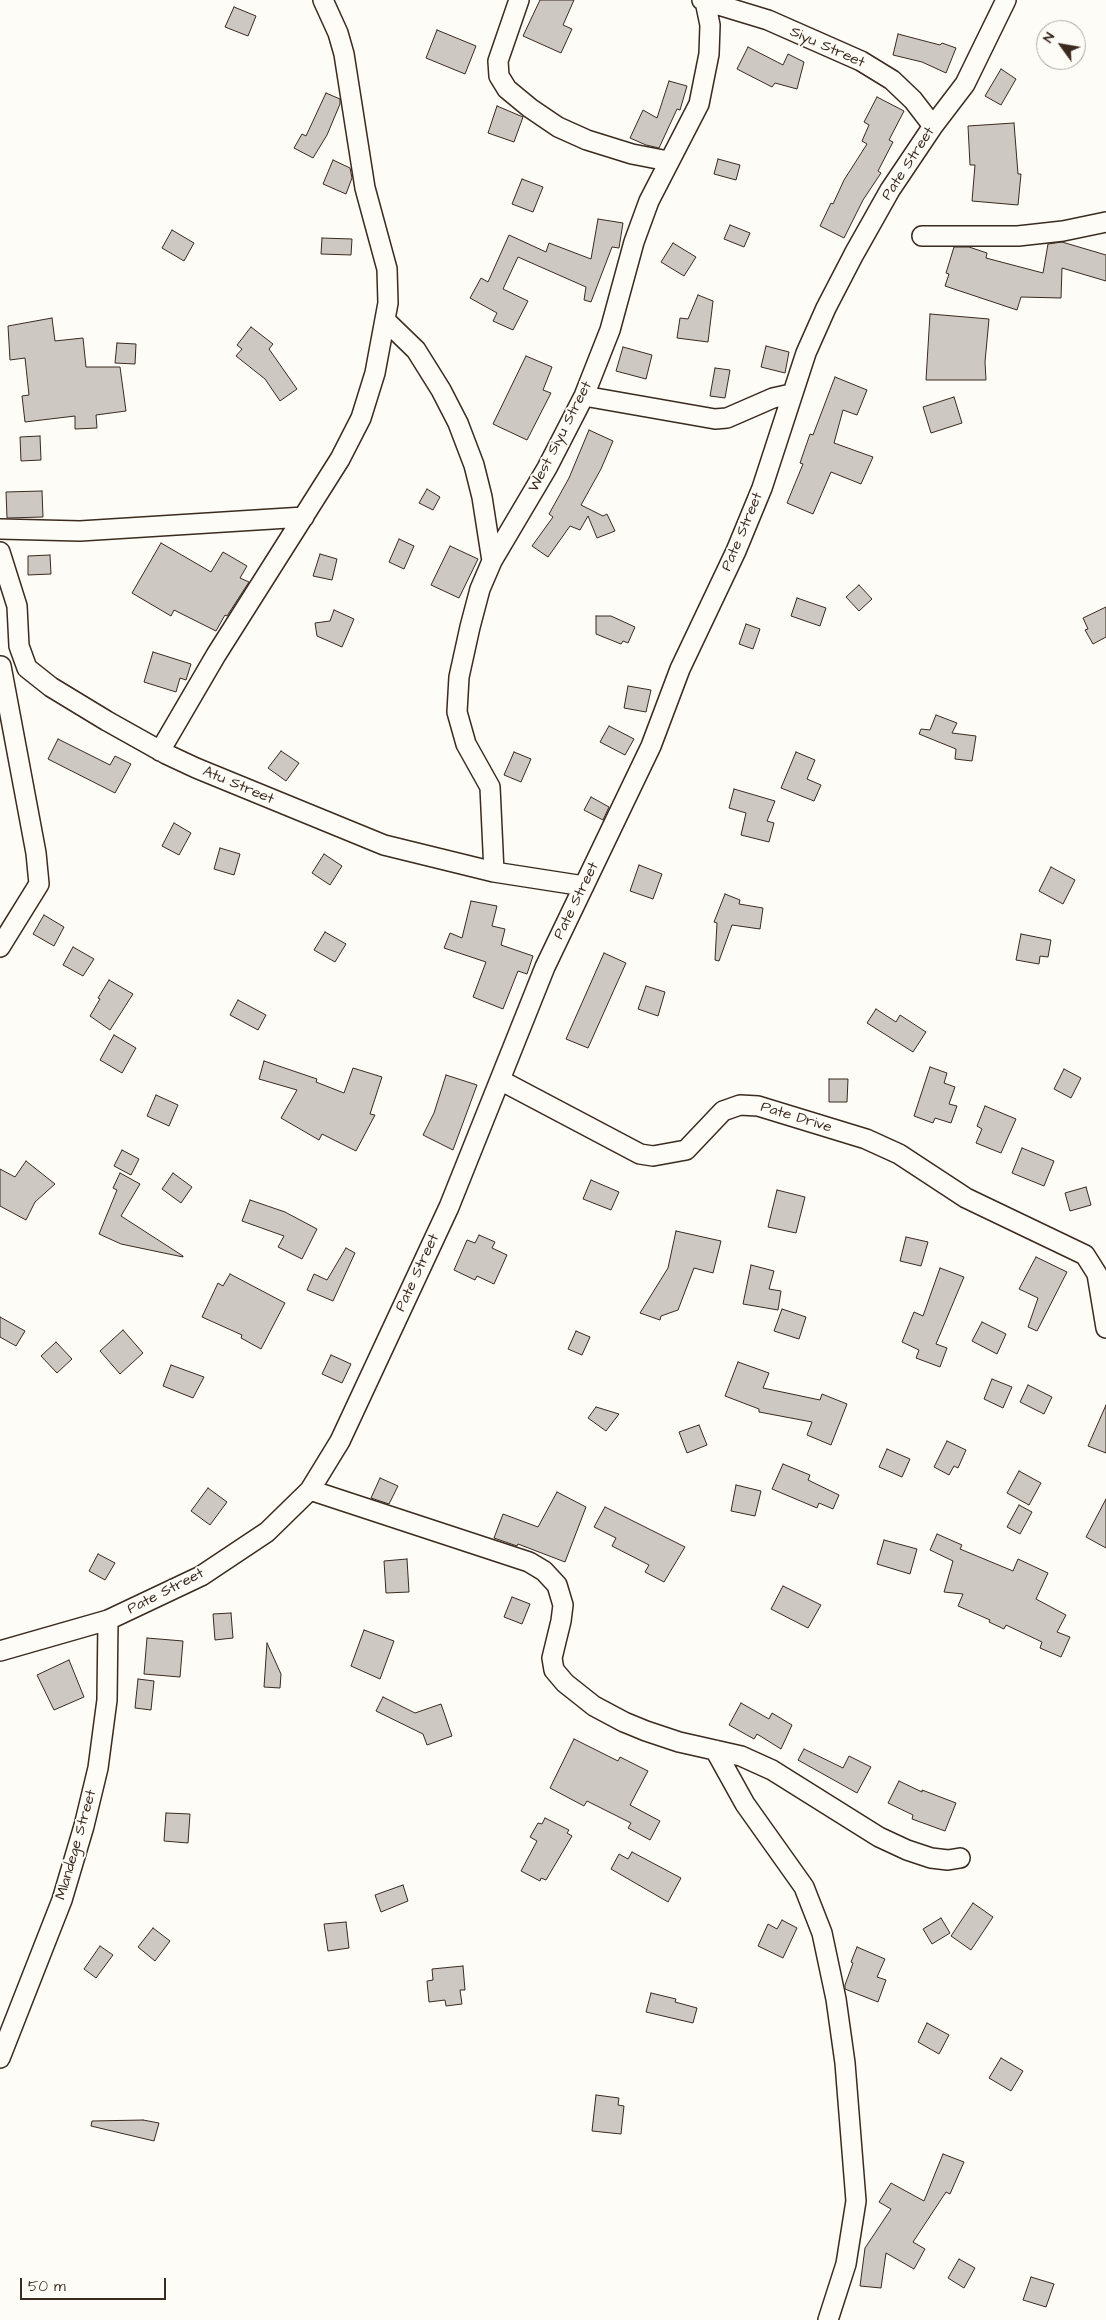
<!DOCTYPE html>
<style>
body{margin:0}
#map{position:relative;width:1106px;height:2320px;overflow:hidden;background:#fdfcf7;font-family:"Architects Daughter",sans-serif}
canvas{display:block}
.north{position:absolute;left:1036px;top:20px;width:50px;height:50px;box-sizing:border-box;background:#fdfcf7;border:1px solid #afa8a0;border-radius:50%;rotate:302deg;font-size:14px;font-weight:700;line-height:20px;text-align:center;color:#3b2a1e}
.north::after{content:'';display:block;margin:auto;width:18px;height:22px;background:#3b2a1e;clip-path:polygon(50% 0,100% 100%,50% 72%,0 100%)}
.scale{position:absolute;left:20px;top:2278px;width:146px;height:22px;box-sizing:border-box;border:2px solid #3b2a1e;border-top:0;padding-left:6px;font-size:15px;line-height:18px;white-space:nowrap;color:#3b2a1e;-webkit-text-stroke:4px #fdfcf7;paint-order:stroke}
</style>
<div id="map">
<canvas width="1106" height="2320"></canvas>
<div class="north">N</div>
<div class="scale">50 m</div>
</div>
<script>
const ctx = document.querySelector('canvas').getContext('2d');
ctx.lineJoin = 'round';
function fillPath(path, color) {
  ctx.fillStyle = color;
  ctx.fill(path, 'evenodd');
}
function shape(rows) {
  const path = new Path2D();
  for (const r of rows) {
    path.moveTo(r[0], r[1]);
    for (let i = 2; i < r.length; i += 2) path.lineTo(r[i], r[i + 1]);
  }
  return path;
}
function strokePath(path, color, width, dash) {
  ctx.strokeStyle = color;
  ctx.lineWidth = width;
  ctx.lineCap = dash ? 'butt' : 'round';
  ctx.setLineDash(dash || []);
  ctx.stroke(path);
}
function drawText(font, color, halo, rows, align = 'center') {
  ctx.font = font + ' "Architects Daughter",sans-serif';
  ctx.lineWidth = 4;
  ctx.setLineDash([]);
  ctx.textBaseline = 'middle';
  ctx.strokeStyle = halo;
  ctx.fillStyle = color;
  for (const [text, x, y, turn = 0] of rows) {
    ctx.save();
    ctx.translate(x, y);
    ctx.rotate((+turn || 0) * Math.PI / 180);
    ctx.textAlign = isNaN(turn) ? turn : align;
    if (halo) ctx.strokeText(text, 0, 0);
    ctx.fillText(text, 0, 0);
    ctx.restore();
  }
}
const building = shape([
 [540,0,574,0,563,25,572,29,561,53,523,36,540,0],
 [234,7,256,16,248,36,225,27,234,7],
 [437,30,476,46,465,74,426,58,437,30],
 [898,34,940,45,942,43,956,48,946,73,922,62,893,55,898,34],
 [748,47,783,65,788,54,804,62,797,89,775,83,772,87,737,69,748,47],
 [1001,69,1016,79,1001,105,985,96,1001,69],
 [669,81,687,86,680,110,677,109,659,148,646,145,630,138,643,110,657,118,669,81],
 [326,93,340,99,340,104,327,135,313,158,294,148,302,134,306,136,326,93],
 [877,97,904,111,889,140,893,142,878,171,881,173,863,200,844,238,820,226,831,203,833,204,844,180,867,144,862,141,869,125,864,122,877,97],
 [497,106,523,117,514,142,488,133,497,106],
 [1014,123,1018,174,1021,174,1018,205,972,201,975,165,970,165,968,126,1014,123],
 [718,159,740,165,736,180,714,174,718,159],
 [333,160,350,168,352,178,346,194,323,184,333,160],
 [522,179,543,187,533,212,512,204,522,179],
 [598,219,623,223,619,248,612,247,591,302,584,300,586,287,518,257,503,289,528,301,513,330,493,321,497,313,470,298,481,278,488,282,509,235,546,252,549,243,591,259,598,219],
 [730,225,750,233,744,247,724,239,730,225],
 [172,230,194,243,184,261,162,248,172,230],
 [322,238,352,239,351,255,321,254,322,238],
 [1062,242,1106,255,1106,281,1062,268,1061,298,1021,297,1017,310,945,286,949,274,946,273,954,247,969,247,987,253,986,258,1043,273,1048,244,1062,242],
 [673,243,696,257,684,276,661,262,673,243],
 [698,295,713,301,708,342,677,338,680,318,688,319,698,295],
 [930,314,989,319,985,362,986,380,926,380,930,314],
 [52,318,55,341,83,338,86,367,120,367,126,411,96,415,97,428,75,429,75,416,25,422,22,396,29,395,25,358,10,360,8,326,52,318],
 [251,327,273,344,269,349,297,389,280,401,265,379,236,356,242,349,237,345,251,327],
 [117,343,136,344,135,364,115,363,117,343],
 [766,346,789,352,785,373,761,367,766,346],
 [623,347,652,355,646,379,616,371,623,347],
 [526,356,552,367,543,390,551,393,527,440,493,424,526,356],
 [715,368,730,370,725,398,710,396,715,368],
 [835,377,867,390,857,415,843,410,834,443,873,457,861,484,831,472,813,514,787,503,803,464,800,463,810,434,813,435,835,377],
 [954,397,962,423,931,433,923,407,954,397],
 [589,430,613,441,601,469,581,505,603,516,607,514,615,531,597,538,588,516,580,530,570,526,548,557,532,546,553,517,549,514,569,478,589,430],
 [40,436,41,460,21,461,20,437,40,436],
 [427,489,440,497,433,510,419,503,427,489],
 [42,491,43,517,7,518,6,492,42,491],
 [399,539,414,546,404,569,389,562,399,539],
 [161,543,211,572,223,552,247,566,240,578,249,582,227,616,225,615,216,631,174,610,171,616,132,593,161,543],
 [450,546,478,559,459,598,431,585,450,546],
 [320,554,337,559,332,580,313,576,320,554],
 [50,555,51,574,28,575,28,556,50,555],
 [859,585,872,599,859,611,846,597,859,585],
 [797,598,826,608,820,626,791,616,797,598],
 [1106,607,1106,637,1093,644,1085,630,1088,629,1083,618,1106,607],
 [334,610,354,619,342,647,317,636,315,623,330,621,334,610],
 [596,616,611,616,635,627,628,643,623,641,621,644,596,634,596,616],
 [746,624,760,629,753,649,739,644,746,624],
 [153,652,191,664,186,680,180,678,176,692,144,682,153,652],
 [628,686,651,690,646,712,624,708,628,686],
 [936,715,957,723,952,733,976,736,972,761,955,759,956,749,919,734,921,729,930,730,936,715],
 [609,726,634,739,625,755,600,742,609,726],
 [58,739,110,765,115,756,131,764,115,793,48,759,58,739],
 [281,751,299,763,286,781,268,768,281,751],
 [514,752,531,759,521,782,504,775,514,752],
 [796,752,815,760,807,779,821,785,814,801,781,788,796,752],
 [734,789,775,801,767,821,774,823,769,842,741,835,746,813,729,808,734,789],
 [591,797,609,807,603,820,584,810,591,797],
 [174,823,191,833,179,855,162,846,174,823],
 [220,848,240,854,234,875,214,869,220,848],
 [324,854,342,866,330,885,312,873,324,854],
 [639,865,662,874,653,899,630,891,639,865],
 [1051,867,1075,880,1063,904,1039,891,1051,867],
 [725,894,740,900,739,904,763,908,760,929,732,925,719,961,715,960,717,923,714,922,725,894],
 [471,901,497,906,492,926,505,929,501,945,533,956,527,974,518,971,503,1009,473,997,486,962,444,948,450,933,462,938,471,901],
 [44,915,64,927,54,946,33,934,44,915],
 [325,932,346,944,335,962,314,950,325,932],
 [1021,934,1051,940,1048,957,1040,956,1039,964,1016,960,1021,934],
 [73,947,94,959,83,976,63,965,73,947],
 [604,953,626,963,588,1048,566,1039,604,953],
 [109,980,133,994,110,1030,90,1016,100,999,98,998,109,980],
 [646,986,665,992,658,1016,638,1009,646,986],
 [238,1000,266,1015,258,1030,230,1015,238,1000],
 [876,1009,896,1022,900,1015,926,1032,913,1052,867,1023,876,1009],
 [114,1035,136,1048,122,1073,100,1060,114,1035],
 [264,1061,317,1079,316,1082,344,1093,353,1068,382,1077,370,1114,375,1115,356,1151,322,1134,319,1140,281,1118,297,1090,259,1079,264,1061],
 [930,1067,947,1073,944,1083,955,1087,949,1104,957,1106,951,1123,935,1118,933,1123,914,1116,930,1067],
 [1064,1069,1081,1078,1071,1098,1054,1089,1064,1069],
 [446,1075,477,1085,453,1150,423,1135,434,1113,446,1075],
 [829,1079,848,1079,847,1102,829,1102,829,1079],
 [156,1095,178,1105,169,1126,147,1116,156,1095],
 [985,1106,1016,1119,1001,1153,976,1143,982,1129,977,1126,985,1106],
 [1022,1148,1054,1161,1044,1186,1012,1173,1022,1148],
 [122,1150,139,1159,131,1175,114,1166,122,1150],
 [26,1161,55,1184,35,1202,26,1220,0,1206,0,1169,15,1177,26,1161],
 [120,1173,140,1184,121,1216,183,1256,183,1257,121,1244,99,1234,117,1190,113,1188,120,1173],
 [173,1173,192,1187,181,1203,162,1189,173,1173],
 [591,1180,619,1192,611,1210,583,1199,591,1180],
 [1086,1187,1091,1205,1070,1211,1065,1193,1086,1187],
 [777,1190,805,1197,796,1233,768,1227,777,1190],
 [250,1200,285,1212,317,1229,302,1259,278,1247,284,1236,242,1221,250,1200],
 [676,1231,721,1241,713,1273,694,1268,678,1310,661,1316,660,1320,640,1313,668,1268,676,1231],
 [479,1235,495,1242,492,1248,507,1255,494,1284,477,1276,475,1280,454,1270,467,1240,475,1243,479,1235],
 [906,1237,928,1242,921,1266,900,1261,906,1237],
 [346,1248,355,1253,333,1301,307,1290,314,1274,327,1280,346,1248],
 [1036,1257,1067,1272,1037,1331,1028,1327,1038,1298,1019,1289,1036,1257],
 [751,1265,774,1271,769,1289,781,1291,778,1310,743,1304,751,1265],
 [940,1268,964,1277,936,1344,947,1348,940,1367,916,1358,919,1350,902,1342,914,1312,923,1316,940,1268],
 [230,1274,285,1303,261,1349,241,1338,242,1335,202,1317,218,1283,223,1286,230,1274],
 [782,1309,806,1317,799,1339,774,1331,782,1309],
 [0,1317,25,1331,16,1346,0,1337,0,1317],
 [982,1322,1006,1334,997,1354,972,1341,982,1322],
 [123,1330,143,1353,120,1374,100,1351,123,1330],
 [576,1331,590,1337,582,1355,568,1349,576,1331],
 [56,1342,72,1359,57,1373,41,1356,56,1342],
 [331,1355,351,1364,342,1383,322,1374,331,1355],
 [738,1362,769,1373,763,1388,820,1400,822,1394,847,1404,831,1445,807,1435,812,1422,759,1412,759,1409,725,1396,738,1362],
 [171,1365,204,1377,193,1398,163,1386,171,1365],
 [992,1379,1012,1387,1003,1408,984,1399,992,1379],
 [1028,1385,1052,1397,1044,1414,1020,1402,1028,1385],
 [1106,1405,1106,1453,1088,1446,1106,1405],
 [596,1407,619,1414,606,1431,588,1418,596,1407],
 [699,1425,707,1445,687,1453,679,1432,699,1425],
 [947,1441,966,1450,958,1468,954,1466,949,1475,934,1467,947,1441],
 [887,1449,910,1459,902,1477,879,1467,887,1449],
 [783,1464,810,1475,808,1480,839,1495,833,1509,819,1503,817,1508,772,1489,783,1464],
 [1019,1471,1041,1483,1029,1505,1007,1493,1019,1471],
 [380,1478,398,1486,389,1504,371,1498,380,1478],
 [736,1485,761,1491,755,1516,731,1511,736,1485],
 [208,1488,227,1502,210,1525,191,1511,208,1488],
 [557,1492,586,1507,565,1562,518,1544,517,1546,494,1538,503,1514,538,1527,557,1492],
 [1106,1499,1106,1548,1086,1537,1106,1499],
 [1019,1505,1032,1512,1020,1534,1007,1527,1019,1505],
 [605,1507,685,1547,664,1582,645,1572,649,1565,612,1546,616,1538,594,1527,605,1507],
 [937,1534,962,1545,960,1549,1013,1571,1018,1559,1048,1573,1036,1599,1066,1615,1057,1632,1070,1637,1061,1657,1040,1648,1042,1642,1006,1625,1004,1629,989,1622,990,1620,958,1606,963,1594,944,1592,953,1561,930,1550,937,1534],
 [884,1540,917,1549,910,1574,877,1564,884,1540],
 [98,1554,115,1563,105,1580,89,1571,98,1554],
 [407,1559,409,1592,386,1593,384,1561,407,1559],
 [783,1586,821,1605,808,1628,771,1609,783,1586],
 [512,1597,530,1604,522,1624,504,1617,512,1597],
 [231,1613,233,1638,215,1640,213,1614,231,1613],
 [364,1630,394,1641,380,1679,351,1666,364,1630],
 [147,1638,183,1641,180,1677,144,1674,147,1638],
 [267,1643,281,1674,280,1688,264,1687,267,1643],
 [69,1660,84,1697,54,1710,37,1675,69,1660],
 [138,1679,154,1681,151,1710,135,1708,138,1679],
 [383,1697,415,1713,441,1704,452,1736,427,1745,423,1734,376,1711,383,1697],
 [741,1703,769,1719,772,1713,792,1725,781,1749,757,1734,754,1739,729,1725,741,1703],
 [574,1739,618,1761,620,1757,648,1771,630,1805,660,1821,650,1840,628,1828,631,1823,587,1801,584,1806,550,1788,574,1739],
 [804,1749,843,1768,849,1756,871,1767,857,1793,798,1760,804,1749],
 [899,1781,922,1792,922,1790,956,1803,945,1831,912,1819,913,1815,888,1803,899,1781],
 [166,1813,190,1814,188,1843,164,1841,166,1813],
 [545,1818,569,1830,567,1833,572,1836,546,1880,541,1878,540,1881,521,1871,537,1841,530,1837,538,1823,542,1824,545,1818],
 [632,1852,681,1878,668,1902,611,1869,619,1854,628,1859,632,1852],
 [403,1885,408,1901,381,1912,375,1895,403,1885],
 [973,1903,993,1917,971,1950,951,1936,973,1903],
 [941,1918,950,1933,932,1944,923,1929,941,1918],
 [782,1920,797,1928,783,1958,758,1946,768,1924,777,1929,782,1920],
 [346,1922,349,1948,328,1951,324,1924,346,1922],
 [153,1928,170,1941,155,1961,138,1947,153,1928],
 [100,1946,113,1955,96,1978,84,1969,100,1946],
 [857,1947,885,1959,877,1977,886,1980,878,2002,845,1989,845,1985,853,1963,851,1962,857,1947],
 [463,1966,465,1990,460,1990,462,2004,446,2006,445,2000,429,2002,427,1981,433,1980,432,1969,463,1966],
 [651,1993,676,1999,675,2002,697,2008,693,2023,646,2012,651,1993],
 [927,2023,949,2035,939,2054,918,2042,927,2023],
 [1001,2058,1023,2071,1011,2091,989,2078,1001,2058],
 [596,2095,619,2098,618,2105,624,2106,621,2134,592,2131,596,2095],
 [143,2120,159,2123,154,2141,91,2126,92,2121,143,2120],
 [943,2154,964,2162,950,2194,946,2192,913,2242,925,2249,914,2269,886,2253,881,2288,860,2286,865,2248,891,2209,879,2202,891,2183,924,2201,943,2154],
 [959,2259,975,2268,964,2288,948,2278,959,2259],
 [1031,2277,1054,2284,1046,2307,1023,2300,1031,2277]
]);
const minor = shape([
 [519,0,498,61,499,76,507,89,530,108,558,127,587,140,632,154,668,161],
 [702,0,768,20,861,61,892,80,913,100,933,126],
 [922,236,1018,236,1063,231,1106,222],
 [385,320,416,350,441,390,458,423,474,465,482,497,492,561],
 [584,396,715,419,727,418,773,398,791,394],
 [0,529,80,531,304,517],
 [0,552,17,606,19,646,27,668,51,687,107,721,166,754,196,768,384,845,494,872,584,886],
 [160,751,216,655,340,459,361,418,375,373,388,303,387,269,365,188,344,54,338,33,323,0],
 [494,872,490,787,466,744,457,712,459,677,470,627,480,589,492,561,547,468,584,396,610,330,634,242,649,201,699,104,709,54,710,25,705,1],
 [0,947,39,884,36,853,1,666],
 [500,1080,640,1154,653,1156,686,1150,723,1111,740,1105,758,1106,866,1139,899,1154,966,1198,1085,1255,1097,1274,1106,1328],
 [310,1490,529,1562,544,1571,557,1585,563,1605,561,1621,552,1658,554,1670,565,1683,594,1706,624,1722,646,1731,679,1742,741,1756,772,1770,879,1837,907,1850,931,1858,948,1860,960,1858],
 [0,1651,108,1620,201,1576,267,1532,310,1490,340,1441,449,1207,545,967,651,746,680,669,736,551,762,488,806,353,826,308,854,254,890,190,933,126,965,84,1006,0],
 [715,1750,745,1804,804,1887,822,1933,836,1999,845,2063,856,2201,846,2264,828,2320],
 [0,2058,62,1900,84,1826,98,1768,107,1700,108,1620]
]);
const streetNames = [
 ["Siyu Street",827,48,24],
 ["Pate Street",909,164,-57],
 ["West Siyu Street",561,437,-63],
 ["Pate Street",743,532,-67],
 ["Atu Street",238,786,23],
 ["Pate Street",577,901,-64],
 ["Pate Drive",796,1118,17],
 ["Pate Street",418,1273,-65],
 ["Pate Street",166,1592,-27],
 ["Mlandege Street",77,1845,-74]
];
fillPath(building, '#cdc8c2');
strokePath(building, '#3b2a1e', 1);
strokePath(minor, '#3b2a1e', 22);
strokePath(minor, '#fdfcf7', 19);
drawText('15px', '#3b2a1e', '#fdfcf7', streetNames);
</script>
